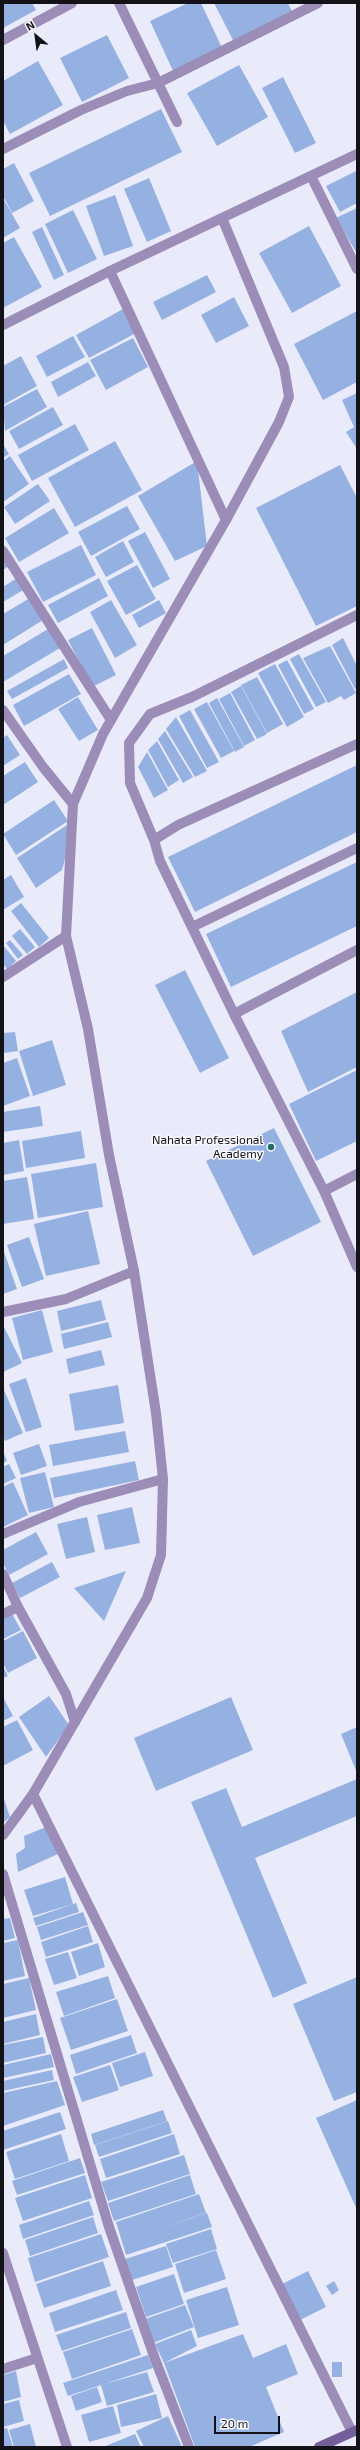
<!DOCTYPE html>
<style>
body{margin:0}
#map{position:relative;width:360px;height:2450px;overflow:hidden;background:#eaebfa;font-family:"Exo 2",sans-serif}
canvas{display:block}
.frame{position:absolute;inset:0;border:4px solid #121217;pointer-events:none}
.north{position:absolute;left:16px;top:16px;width:40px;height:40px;-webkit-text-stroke:3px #f9f9ff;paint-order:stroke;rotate:331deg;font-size:11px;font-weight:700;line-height:16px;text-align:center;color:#121217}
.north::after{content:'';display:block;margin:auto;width:14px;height:18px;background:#121217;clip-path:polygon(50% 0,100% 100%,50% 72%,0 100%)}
.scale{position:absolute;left:214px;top:2416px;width:66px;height:18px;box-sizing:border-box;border:2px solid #121217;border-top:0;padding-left:5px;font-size:12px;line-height:14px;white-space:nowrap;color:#121217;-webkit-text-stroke:3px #f9f9ff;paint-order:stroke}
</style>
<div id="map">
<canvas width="360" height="2450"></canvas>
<div class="frame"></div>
<div class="north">N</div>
<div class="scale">20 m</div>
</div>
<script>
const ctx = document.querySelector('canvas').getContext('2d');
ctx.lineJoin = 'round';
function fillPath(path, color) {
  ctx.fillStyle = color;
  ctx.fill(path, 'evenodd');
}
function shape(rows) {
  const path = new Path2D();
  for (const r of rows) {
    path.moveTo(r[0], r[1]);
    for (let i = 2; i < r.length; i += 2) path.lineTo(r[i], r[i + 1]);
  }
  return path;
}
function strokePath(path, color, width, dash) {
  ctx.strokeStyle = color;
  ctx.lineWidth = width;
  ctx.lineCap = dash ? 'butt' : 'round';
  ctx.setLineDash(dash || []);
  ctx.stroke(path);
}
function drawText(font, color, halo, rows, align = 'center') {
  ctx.font = font + ' "Exo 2",sans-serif';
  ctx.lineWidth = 3;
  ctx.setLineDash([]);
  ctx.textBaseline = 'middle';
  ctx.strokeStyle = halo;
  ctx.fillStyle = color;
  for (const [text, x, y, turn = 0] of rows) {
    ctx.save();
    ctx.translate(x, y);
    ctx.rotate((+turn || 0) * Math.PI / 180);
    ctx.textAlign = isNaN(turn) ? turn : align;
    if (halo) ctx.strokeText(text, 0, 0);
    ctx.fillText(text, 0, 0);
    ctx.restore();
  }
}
const building = shape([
 [3,3,32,3,36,10,3,28],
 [188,3,201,3,223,50,174,73,150,21],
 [214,3,288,3,293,14,235,44],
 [107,35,129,78,82,102,60,58],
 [38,61,63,105,10,134,3,121,3,81],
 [239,65,268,117,217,146,187,93],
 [283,77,316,143,295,153,262,88],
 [161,109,182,152,50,216,29,173],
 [14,163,34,201,12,213,3,196,3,169],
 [356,171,357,203,340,212,326,186],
 [149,178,171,231,147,242,124,189],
 [115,195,133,246,104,256,86,206],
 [3,198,20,228,3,238],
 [357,208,357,251,356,252,336,218],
 [73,210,97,259,68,273,45,224],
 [309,226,341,286,292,313,259,253],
 [42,227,64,275,54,280,32,232],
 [14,237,42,287,3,308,3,243],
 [207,275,216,292,162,320,153,302],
 [234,297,249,326,216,343,201,315],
 [123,309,136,333,89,358,76,335],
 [357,311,357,382,323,400,294,344],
 [73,336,85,357,47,377,36,356],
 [133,338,148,367,106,390,90,360],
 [21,356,37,386,3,405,3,366],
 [88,362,96,376,58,397,51,382],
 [37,389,47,407,5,431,3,407],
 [357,393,357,449,346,432,354,427,342,400],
 [53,407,63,425,19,449,9,431],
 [75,424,89,450,32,481,18,455],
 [115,441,142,490,75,527,48,478],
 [3,444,9,454,3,458],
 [10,456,29,484,3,502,3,461],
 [197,461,207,546,175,561,138,496],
 [340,465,357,498,357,606,316,626,256,508],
 [38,484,50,501,15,524,4,507],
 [127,506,140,529,91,556,78,532],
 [54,508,69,533,19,562,5,538],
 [145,532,170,579,153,588,128,541],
 [123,541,134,562,106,577,95,557],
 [81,545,96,575,43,602,27,572],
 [3,557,9,566,3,570],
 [137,565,156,599,126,615,107,581],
 [17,578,25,589,3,602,3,587],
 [99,578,108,596,58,623,48,605],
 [30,598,43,620,3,645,3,614],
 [111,600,137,645,115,658,90,612],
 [159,600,166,613,139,628,132,615],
 [92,628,116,675,92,687,68,640],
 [48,629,60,648,3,682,3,656],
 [343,638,357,666,357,688,355,689,332,645],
 [330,646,356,693,344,700,341,696,328,703,303,658],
 [299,654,326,702,316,707,290,659],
 [64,659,68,668,12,699,7,691],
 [287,660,314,709,304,714,278,665],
 [275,664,304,717,287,727,258,673],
 [69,674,81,694,24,726,13,705],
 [257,677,283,724,267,733,241,685],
 [241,686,267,734,257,739,231,692],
 [230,693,255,740,244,746,219,699],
 [78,697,98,730,79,741,58,709],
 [217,698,244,747,235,752,209,703],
 [207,702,234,751,221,758,194,709],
 [190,710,219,762,207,768,179,716],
 [176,717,207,771,195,777,166,729],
 [165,731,193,777,183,783,158,739],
 [7,735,20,755,3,766,3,738],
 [157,741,179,780,168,787,148,750],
 [147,752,168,790,154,798,138,767],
 [25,762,38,782,3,805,3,776],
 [357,765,357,832,195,912,168,857],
 [54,800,68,821,16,855,3,834],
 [67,825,72,832,62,870,36,888,17,858],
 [357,862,357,926,231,987,206,934],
 [11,875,24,897,3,910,3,880],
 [21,903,49,938,39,947,11,911],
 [20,929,35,947,27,954,12,936],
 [10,940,23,955,18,959,6,943],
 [3,945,16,961,7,969,3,964],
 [185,970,229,1058,200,1073,155,985],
 [357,992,357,1067,308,1092,281,1031],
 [15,1032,18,1051,3,1053,3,1033],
 [52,1040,66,1085,33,1096,19,1051],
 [17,1058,30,1096,3,1106,3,1063],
 [357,1070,357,1141,316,1161,289,1104],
 [40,1106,43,1126,3,1132,3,1112],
 [274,1128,321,1222,253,1256,206,1161],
 [81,1131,85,1158,26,1168,22,1141],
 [19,1140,24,1171,3,1175,3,1143],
 [96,1163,103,1207,38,1218,31,1174],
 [27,1177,34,1219,3,1224,3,1181],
 [88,1211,100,1264,46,1276,34,1224],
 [29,1237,44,1279,22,1287,7,1245],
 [3,1249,17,1289,3,1294],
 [101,1300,106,1320,61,1331,57,1311],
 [42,1310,53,1352,23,1360,12,1318],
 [108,1322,112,1337,64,1349,61,1334],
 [3,1325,22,1363,3,1372],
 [101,1350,105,1365,69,1374,66,1359],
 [26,1378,42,1427,26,1432,9,1384],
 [118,1385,124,1423,75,1431,69,1394],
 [3,1388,23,1433,5,1441,3,1436],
 [125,1431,129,1452,53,1466,49,1445],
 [39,1444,47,1466,21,1475,13,1453],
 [3,1451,7,1461,3,1463],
 [135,1461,139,1480,54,1498,50,1478],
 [9,1464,16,1478,3,1484,3,1467],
 [45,1472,54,1507,29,1513,20,1478],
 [13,1482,28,1515,3,1527,3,1487],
 [132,1507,140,1543,105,1550,97,1515],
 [87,1517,95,1552,66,1559,57,1524],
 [36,1532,48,1554,9,1575,3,1563,3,1550],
 [52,1562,60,1577,20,1598,12,1583],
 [126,1571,104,1621,74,1588],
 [11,1612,21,1630,3,1639,3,1616],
 [23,1631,37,1658,8,1673,3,1663,3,1641],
 [3,1666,8,1676,3,1678],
 [49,1696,69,1725,46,1757,19,1717],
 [3,1697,13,1716,3,1721],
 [231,1697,253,1750,156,1791,134,1738],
 [17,1720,33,1750,3,1766,3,1727],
 [357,1727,357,1773,341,1734],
 [357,1779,357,1816,255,1858,307,1983,273,1998,191,1802,226,1788,242,1827],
 [3,1796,10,1817,3,1823],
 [46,1827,58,1854,18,1872,16,1854,25,1848,24,1836],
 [65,1877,73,1904,33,1916,24,1890],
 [76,1903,79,1912,36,1926,33,1918],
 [83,1912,88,1925,41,1940,37,1927],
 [10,1918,15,1938,3,1941,3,1919],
 [88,1926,93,1942,46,1957,41,1942],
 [18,1940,25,1976,3,1981,3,1943],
 [98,1943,105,1967,79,1976,71,1952],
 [68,1952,77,1978,54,1985,45,1959],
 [108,1976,115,1998,64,2016,56,1992],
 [357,1977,357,2092,334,2101,293,2004],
 [29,1978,36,2010,3,2018,3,1984],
 [117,1999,128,2031,71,2050,60,2018],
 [36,2014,40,2035,3,2044,3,2022],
 [131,2035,137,2053,76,2074,70,2055],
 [43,2037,46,2053,3,2063,3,2045],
 [145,2052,153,2076,120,2087,112,2063],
 [51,2054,54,2067,3,2078,3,2065],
 [110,2065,119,2090,82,2102,73,2077],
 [52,2070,54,2080,3,2091,3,2081],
 [57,2081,65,2105,3,2126,3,2093],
 [357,2100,357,2210,316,2118],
 [163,2110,167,2121,94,2145,91,2134],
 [60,2112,66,2129,3,2150,3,2131],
 [168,2121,172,2133,99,2157,95,2145],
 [61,2134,69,2161,15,2179,6,2152],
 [174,2134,180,2154,106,2178,100,2159],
 [184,2155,190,2174,108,2201,101,2182],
 [80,2158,85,2173,17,2195,12,2181],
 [85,2175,92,2198,23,2221,15,2198],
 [190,2175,196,2194,114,2221,108,2203],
 [199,2194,206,2213,150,2232,207,2213,212,2227,126,2255,116,2222],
 [89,2201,94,2215,23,2239,19,2225],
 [93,2217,98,2233,30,2256,25,2240],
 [211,2229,217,2249,173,2263,166,2244],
 [101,2234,109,2257,35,2282,28,2258],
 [166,2246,173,2267,132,2280,125,2259],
 [216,2250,226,2279,184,2293,175,2264],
 [103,2261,111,2286,44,2308,36,2284],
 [308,2271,326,2307,298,2321,280,2285],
 [174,2274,184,2304,146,2317,136,2287],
 [334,2281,339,2290,332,2295,326,2286],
 [227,2287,239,2325,198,2338,186,2300],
 [116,2290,123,2310,55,2332,49,2313],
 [185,2305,194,2327,153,2343,145,2319],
 [126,2312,131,2328,62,2351,56,2335],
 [132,2329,141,2355,72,2379,63,2352],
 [191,2330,197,2346,164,2363,155,2344],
 [243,2334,253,2358,286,2344,298,2374,266,2387,284,2432,249,2447,195,2447,164,2363],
 [148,2355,153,2368,68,2396,63,2383],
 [332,2362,342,2362,342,2377,332,2377],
 [16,2371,21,2397,3,2402,3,2375],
 [147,2372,154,2392,107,2406,101,2385],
 [97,2387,102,2402,76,2411,71,2396],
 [156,2394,162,2418,121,2427,117,2405],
 [19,2400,24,2421,3,2427,3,2404],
 [113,2406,121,2433,89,2442,81,2415],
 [168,2416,182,2447,144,2447,136,2431],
 [30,2424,36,2447,14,2447,9,2430],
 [7,2428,13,2447,3,2447,3,2429],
 [135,2434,141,2447,103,2447]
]);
const minor = shape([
 [119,3,177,122],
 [3,149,81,110,127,91,158,83,318,3],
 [311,176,357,269],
 [110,271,226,520],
 [3,551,111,720],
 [3,710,43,767,73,804],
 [357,744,178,825,154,840,160,861,234,1014,324,1191,357,1267],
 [154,840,130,783,129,743,150,714,192,697,357,615],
 [192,927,357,848],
 [3,977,66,936],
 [234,1014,357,950],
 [324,1191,357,1174],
 [3,1312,66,1299,134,1271],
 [3,1534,79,1502,163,1479],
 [3,1574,18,1607,66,1694,75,1722],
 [3,1614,18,1607],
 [33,1794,352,2432],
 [3,1874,109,2227,155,2359,189,2447],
 [3,2369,37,2358]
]);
const tertiary = shape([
 [3,40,72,3],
 [3,325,110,271,357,154],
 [3,1835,33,1794,147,1598,161,1555,163,1479,156,1413,134,1271,109,1155,88,1029,66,936,73,804,103,734,226,520,279,422,289,397,284,367,222,218],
 [3,2253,67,2447]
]);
const secondary = shape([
 [319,2447,357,2430]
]);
const markers = [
 [271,1147,4,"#236d66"]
];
const poiNames = [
 ["Nahata Professional",263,1140],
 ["Academy",263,1154]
];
fillPath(building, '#95b1e2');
strokePath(minor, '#9b8db7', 10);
strokePath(tertiary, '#9b8db7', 10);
strokePath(secondary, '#745f9b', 10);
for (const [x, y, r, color] of markers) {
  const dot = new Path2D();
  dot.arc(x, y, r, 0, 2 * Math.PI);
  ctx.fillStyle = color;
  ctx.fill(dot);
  strokePath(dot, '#f9f9ff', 1.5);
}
drawText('12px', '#121217', '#f9f9ff', poiNames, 'right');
</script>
